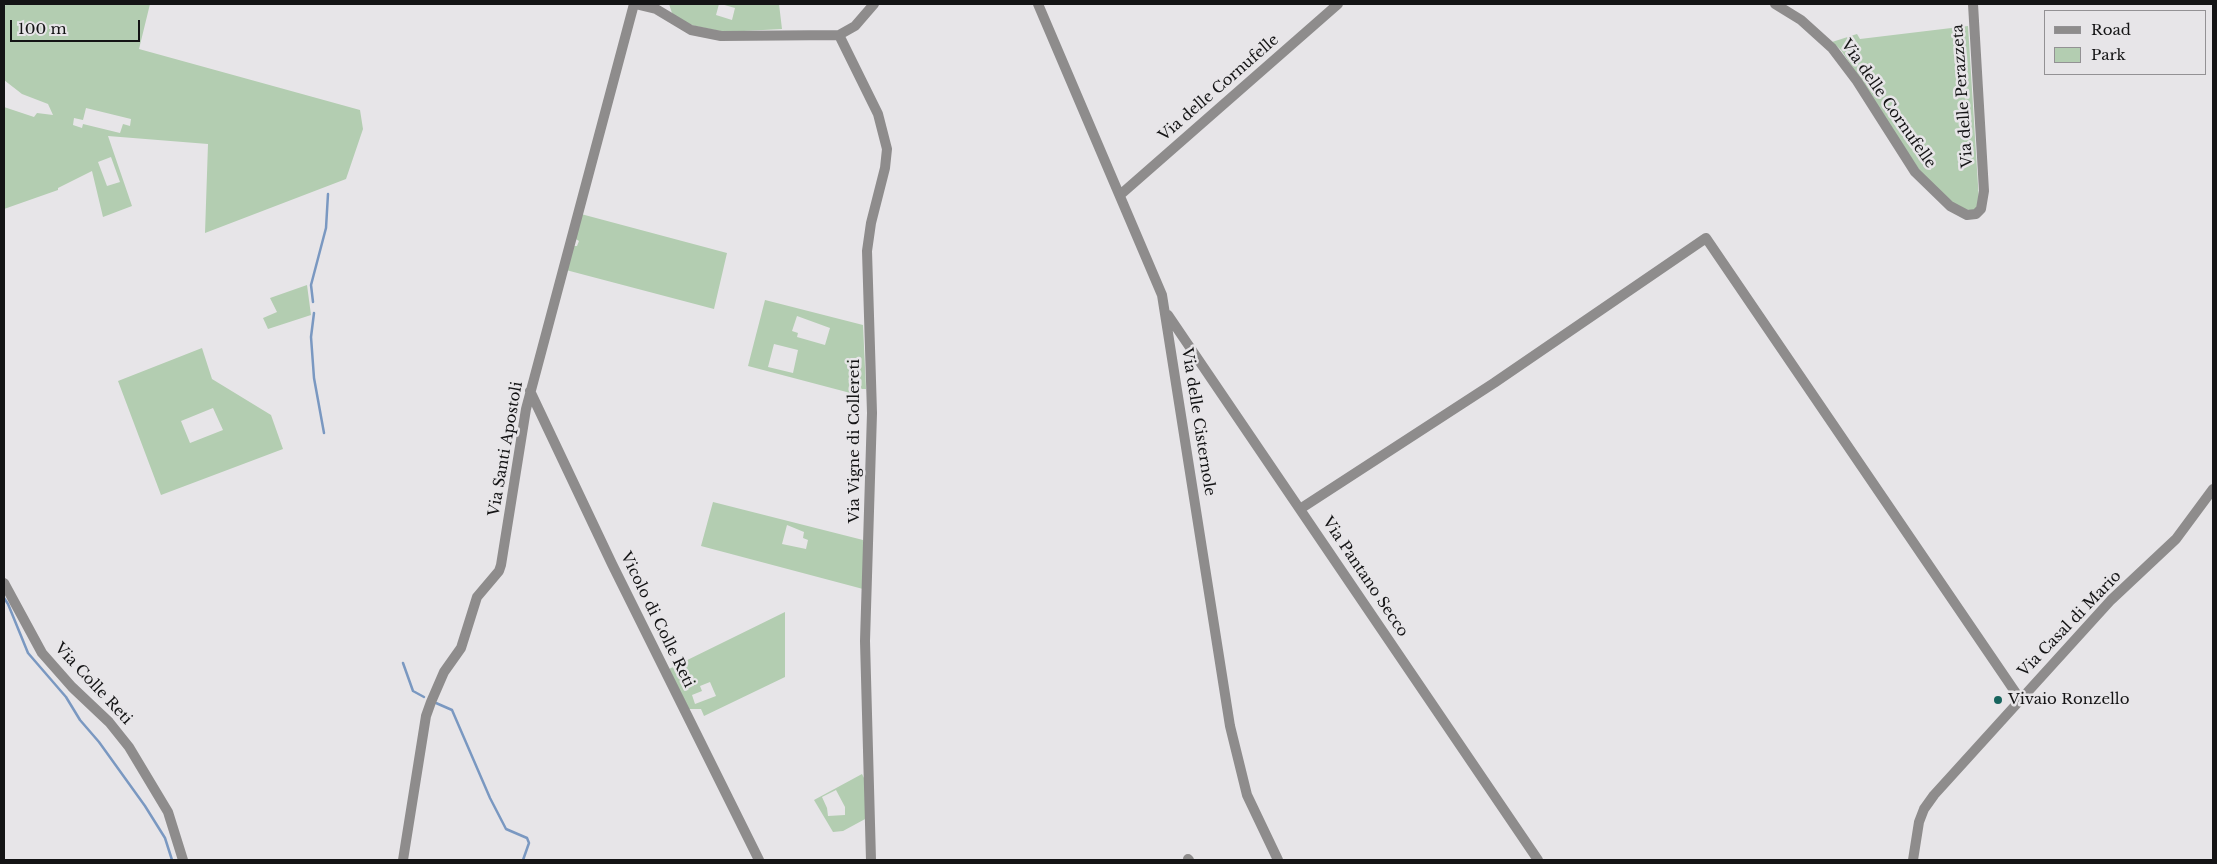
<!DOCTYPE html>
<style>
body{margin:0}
#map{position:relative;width:2217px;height:864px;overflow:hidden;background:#e7e5e8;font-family:"Libre Baskerville",serif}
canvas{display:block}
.frame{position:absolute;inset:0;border:5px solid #141415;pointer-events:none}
.legend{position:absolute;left:2044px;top:10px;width:162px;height:65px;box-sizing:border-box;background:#e7e5e8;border:1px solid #939194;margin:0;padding:6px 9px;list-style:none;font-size:15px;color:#141415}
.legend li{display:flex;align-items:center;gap:10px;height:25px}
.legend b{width:25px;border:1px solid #939194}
.scale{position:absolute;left:10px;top:20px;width:130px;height:22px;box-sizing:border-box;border:2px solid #141415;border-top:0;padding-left:6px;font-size:15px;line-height:18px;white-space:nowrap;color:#141415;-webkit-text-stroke:4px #e7e5e8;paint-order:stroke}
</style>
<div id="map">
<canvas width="2217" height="864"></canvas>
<div class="frame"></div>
<ul class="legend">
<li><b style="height:6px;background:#8e8c8c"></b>Road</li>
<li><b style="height:14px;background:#b3cdb1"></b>Park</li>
</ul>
<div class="scale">100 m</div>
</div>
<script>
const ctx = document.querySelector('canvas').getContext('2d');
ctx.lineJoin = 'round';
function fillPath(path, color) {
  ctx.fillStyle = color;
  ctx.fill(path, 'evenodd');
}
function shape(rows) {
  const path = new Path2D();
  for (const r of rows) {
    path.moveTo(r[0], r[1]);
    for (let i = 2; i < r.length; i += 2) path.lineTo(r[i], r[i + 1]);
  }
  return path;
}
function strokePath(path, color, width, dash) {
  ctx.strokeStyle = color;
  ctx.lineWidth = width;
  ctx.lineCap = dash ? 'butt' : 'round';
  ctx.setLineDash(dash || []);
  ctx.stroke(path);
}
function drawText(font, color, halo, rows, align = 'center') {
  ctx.font = font + ' "Libre Baskerville",serif';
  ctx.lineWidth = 5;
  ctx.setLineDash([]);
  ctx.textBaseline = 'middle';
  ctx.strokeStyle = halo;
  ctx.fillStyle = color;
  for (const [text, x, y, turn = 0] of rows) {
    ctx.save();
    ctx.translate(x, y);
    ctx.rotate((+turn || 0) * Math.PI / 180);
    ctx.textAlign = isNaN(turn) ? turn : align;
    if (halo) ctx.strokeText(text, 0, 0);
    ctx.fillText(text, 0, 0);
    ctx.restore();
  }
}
const green = shape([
 [6,4,150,4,139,49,360,110,363,129,346,179,205,233,208,144,108,136,132,206,103,217,92,171,58,188,58,190,4,209,4,107,34,117,37,113,53,115,48,104,22,94,4,80,4,8],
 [86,108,131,119,130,126,123,124,120,133,83,124,82,128,73,125,74,118,83,120],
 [111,157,120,182,107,186,98,162],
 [669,4,719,4,716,15,732,20,735,8,721,4,779,4,782,29,725,32,695,26,681,21,672,13],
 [1968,26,1979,201,1977,208,1973,211,1957,207,1929,185,1841,50,1832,42,1857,34,1860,39],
 [581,214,727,253,714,309,566,270,572,246,577,246,579,241,574,238],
 [307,285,311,315,268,329,263,318,277,312,270,298],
 [765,300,863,325,866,389,859,389,858,395,748,366],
 [797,316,830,328,825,345,797,337,798,333,792,331],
 [774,344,798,350,793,373,768,367],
 [202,348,212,379,271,415,283,449,161,495,118,381],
 [213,408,223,430,190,443,181,421],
 [713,502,863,540,863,589,701,546],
 [787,525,804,532,803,538,808,540,806,549,782,544],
 [785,612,785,677,704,716,701,709,689,709,669,669],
 [710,682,716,696,695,704,692,695,702,691,700,686],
 [862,774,865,780,867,818,843,831,833,832,814,800],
 [836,790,845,807,845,815,828,816,827,808,822,797]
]);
const stream = shape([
 [313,302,311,285,326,228,328,194],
 [314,313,311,337,314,378,324,433],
 [4,598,8,604,28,653,66,697,80,720,99,742,145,806,165,838,172,860],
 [403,663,413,691,424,697],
 [436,703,452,710,490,798,506,829,527,838,529,843,523,860]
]);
const minor = shape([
 [635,4,656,9,691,30,721,36,839,35,855,26,874,4],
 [1038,4,1162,295,1230,726,1247,795,1278,860],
 [1775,4,1801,20,1832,48,1857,81,1915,172,1950,206,1967,215,1976,214,1981,209,1984,191,1973,4],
 [839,35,878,114,887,149,885,168,871,223,867,251,872,413,865,641,871,860],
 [1120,195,1338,4],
 [1168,315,1538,860],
 [530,391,612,564,759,860],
 [1300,509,1494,383,1706,238,2020,699],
 [4,583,42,653,72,687,109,722,129,747,168,812,183,860],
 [1188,859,1189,860],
 [403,860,426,716,431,702,444,672,461,648,477,597,499,571,501,565,526,409,634,4],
 [1913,860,1919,822,1924,809,1934,795,2111,600,2176,539,2213,489]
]);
const markers = [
 [1998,700,5,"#17645d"]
];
const streetNames = [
 ["Via delle Cornufelle",1219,88,-41],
 ["Via delle Perazzeta",1963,96,-94],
 ["Via delle Cornufelle",1888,104,55],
 ["Via delle Cisternole",1198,422,81],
 ["Via Vigne di Collereti",855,441,-90],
 ["Via Santi Apostoli",506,449,-80],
 ["Via Pantano Secco",1365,577,56],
 ["Vicolo di Colle Reti",657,620,64],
 ["Via Casal di Mario",2070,624,-46],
 ["Via Colle Reti",93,684,47]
];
const poiNames = [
 ["Vivaio Ronzello",2008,700]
];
fillPath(green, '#b3cdb1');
strokePath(stream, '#7a98c1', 2.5);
strokePath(minor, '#8e8c8c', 10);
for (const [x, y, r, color] of markers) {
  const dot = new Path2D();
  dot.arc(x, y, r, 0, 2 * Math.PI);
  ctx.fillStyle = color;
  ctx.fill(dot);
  strokePath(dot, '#e7e5e8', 2);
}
drawText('15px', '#141415', '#e7e5e8', streetNames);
drawText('15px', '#141415', '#e7e5e8', poiNames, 'left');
</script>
